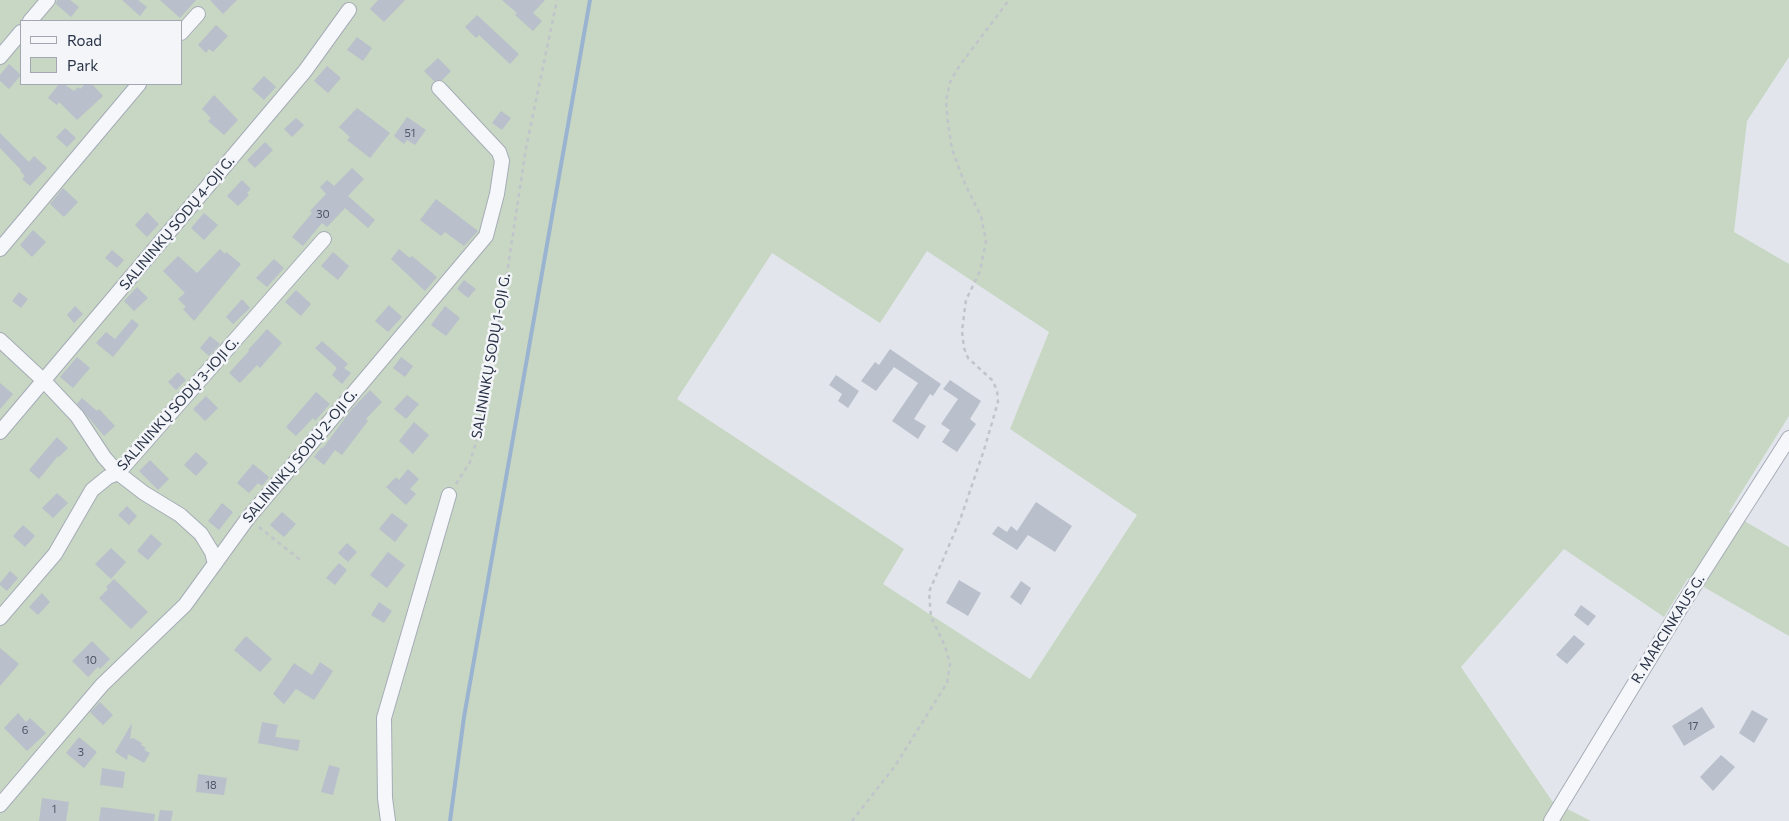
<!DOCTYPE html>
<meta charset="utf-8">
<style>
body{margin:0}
#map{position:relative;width:1789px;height:821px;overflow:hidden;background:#e2e6ec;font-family:Commissioner,sans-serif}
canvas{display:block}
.legend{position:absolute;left:20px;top:20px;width:162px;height:65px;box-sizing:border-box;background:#f3f5f9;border:1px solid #a2a7b1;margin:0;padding:6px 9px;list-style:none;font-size:15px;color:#283246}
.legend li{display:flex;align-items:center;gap:10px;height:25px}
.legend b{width:25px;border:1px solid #a2a7b1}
</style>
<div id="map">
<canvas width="1789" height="821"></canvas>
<ul class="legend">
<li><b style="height:6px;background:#f6f7fa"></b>Road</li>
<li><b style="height:14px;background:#c7d7c3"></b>Park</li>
</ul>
</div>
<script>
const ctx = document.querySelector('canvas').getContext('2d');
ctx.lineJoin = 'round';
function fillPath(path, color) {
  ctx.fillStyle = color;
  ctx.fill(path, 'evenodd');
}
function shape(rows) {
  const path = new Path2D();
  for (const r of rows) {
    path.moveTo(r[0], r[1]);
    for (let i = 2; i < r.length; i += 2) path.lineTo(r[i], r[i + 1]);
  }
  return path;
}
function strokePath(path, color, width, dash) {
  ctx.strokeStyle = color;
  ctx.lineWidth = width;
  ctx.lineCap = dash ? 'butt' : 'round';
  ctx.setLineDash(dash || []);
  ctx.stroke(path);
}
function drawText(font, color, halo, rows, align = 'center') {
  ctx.font = font + ' Commissioner,sans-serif';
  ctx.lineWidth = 5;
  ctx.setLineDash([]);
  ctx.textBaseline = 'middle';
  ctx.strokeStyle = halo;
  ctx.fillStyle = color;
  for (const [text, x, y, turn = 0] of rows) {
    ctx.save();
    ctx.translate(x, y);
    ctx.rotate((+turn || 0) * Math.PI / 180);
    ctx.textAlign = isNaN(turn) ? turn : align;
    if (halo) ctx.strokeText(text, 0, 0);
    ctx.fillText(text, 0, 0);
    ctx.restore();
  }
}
const green = shape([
 [0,0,1789,0,1789,57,1747,121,1734,232,1789,264,1789,416,1729,512,1789,547,1789,636,1688,578,1664,617,1564,549,1461,667,1552,801,1591,821,0,821],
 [21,21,181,21,181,84,21,84],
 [927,251,1049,332,1010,429,1137,515,1030,679,883,584,904,549,677,399,772,253,880,323]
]);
const stream = shape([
 [450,821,464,717,590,0]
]);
const building = shape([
 [57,0,70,0,79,7,71,17,56,4],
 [122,0,138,0,147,7,140,16],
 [160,0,196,0,180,18],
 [210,0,237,0,223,14],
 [378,0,405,0,384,22,370,9],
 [502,0,545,0,533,13,542,21,533,31,515,15,517,13],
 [477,15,519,54,510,64,479,35,476,38,465,27],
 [216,25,228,36,213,52,209,49,206,53,198,45],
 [357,37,372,48,363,61,347,50],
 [438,58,451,71,442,80,434,81,424,71],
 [9,64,21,75,9,89,0,81,0,75],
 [327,66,341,78,328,93,314,81],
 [264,76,276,87,264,100,252,89],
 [59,84,64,84,74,91,78,87,80,89,85,84,92,84,103,96,77,120,59,102,57,105,48,98],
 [214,95,238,120,224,135,208,121,211,118,202,109],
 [357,108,390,133,370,158,347,140,350,137,339,127],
 [501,111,511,118,502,130,492,123],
 [407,117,426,130,415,145,407,140,404,144,394,136],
 [296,118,304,125,292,137,284,129],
 [65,128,76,138,67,147,56,137],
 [0,133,29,162,34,156,47,168,30,186,22,179,25,176,20,171,21,170,0,148],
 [265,142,273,150,255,168,247,160],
 [352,168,364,179,348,196,375,220,368,228,345,208,327,227,322,223,303,246,292,237,312,213,310,211,326,194,320,187,327,180,334,186],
 [242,180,251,189,247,193,249,195,238,206,227,196],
 [63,188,78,202,64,217,50,204],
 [436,199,478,231,464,246,445,232,441,236,420,220],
 [147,212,159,224,147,237,135,225],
 [204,213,218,225,204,240,191,228],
 [33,230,46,242,32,257,20,245],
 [220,249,225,254,226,252,241,264,194,321,183,309,186,307,178,299,185,293,163,271,178,256,197,273],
 [399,249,410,258,412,256,437,277,425,291,391,259],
 [112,250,124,260,117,268,105,258],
 [333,252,349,266,338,280,321,266],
 [274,259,284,268,267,287,256,278],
 [464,280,476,289,468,298,457,289],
 [137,287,148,298,134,311,124,301],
 [296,290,311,304,301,316,285,302],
 [19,292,28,299,21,308,12,301],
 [242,299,250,308,233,324,226,317],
 [389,305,402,317,388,332,375,321],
 [75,306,83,314,74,323,67,315],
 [445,306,460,318,446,336,431,325],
 [132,319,139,325,113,357,96,343,106,332,115,339],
 [267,329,282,343,260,368,257,365,240,383,229,373,249,351,248,350],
 [210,336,220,344,209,356,200,348],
 [322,341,348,364,344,368,351,373,342,384,332,375,337,368,315,348],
 [890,349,941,384,933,396,930,394,914,419,926,426,918,439,892,421,918,383,894,367,876,391,861,381,875,362,879,365],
 [77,357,90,368,73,388,60,377],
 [401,357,413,366,405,377,393,368],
 [178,372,186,380,176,390,168,382],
 [836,375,859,391,848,408,838,401,842,394,829,385],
 [950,380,981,401,970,419,976,424,957,452,942,442,950,430,941,424,958,399,943,389],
 [0,383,13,394,0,409],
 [370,390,382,402,366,419,368,421,342,455,335,450,324,465,314,457,322,447,323,448,351,410],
 [316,392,330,404,315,421,313,418,296,436,286,427],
 [407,395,419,404,406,419,394,409],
 [206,396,218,408,205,421,193,409],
 [82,398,97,411,99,409,115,426,104,436,77,404],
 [414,422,429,435,413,454,399,441],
 [57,437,68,448,59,457,58,456,39,479,29,470],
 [196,452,208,463,196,476,184,465],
 [150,460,169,479,158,490,139,471],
 [253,464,269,477,262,486,258,483,249,493,237,483],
 [408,469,419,479,410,489,416,494,406,505,386,487,396,477,399,480],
 [57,493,68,503,53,518,42,508],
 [1036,502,1072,526,1055,552,1028,535,1017,550,992,534,998,526,1007,532,1011,526,1017,531],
 [222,503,233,512,219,530,208,521],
 [127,506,137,516,129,525,118,515],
 [282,512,296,524,284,537,270,525],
 [392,513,408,525,395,542,379,529],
 [23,525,35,536,25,547,13,536],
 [151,534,162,544,148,560,137,551],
 [347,543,357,552,348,562,338,553],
 [111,548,126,562,111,579,95,564],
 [388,552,405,565,387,588,370,575],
 [339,563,347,570,335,585,326,578],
 [10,571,18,578,7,591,0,585,0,583],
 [114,579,148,612,131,629,99,598,108,589,106,587],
 [959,580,981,593,968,616,946,603],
 [1021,581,1031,588,1021,605,1010,597],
 [42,593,50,602,38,615,29,607],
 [379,602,392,611,384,623,371,615],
 [1581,605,1596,616,1588,626,1574,615],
 [1574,635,1585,644,1567,664,1556,655],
 [246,636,272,659,260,672,234,650],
 [92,641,110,659,100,669,98,667,88,677,72,661],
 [0,648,19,664,0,686],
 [320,662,333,671,314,700,296,689,284,704,273,694,294,663,312,675],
 [100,702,113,715,103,725,90,712],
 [1702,707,1715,727,1684,746,1672,726],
 [1752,710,1768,719,1754,743,1739,733],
 [18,713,26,722,30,718,46,733,27,751,4,728],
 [262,722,278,725,275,737,300,740,298,751,258,743],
 [132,723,130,739,133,738,142,743,141,745,146,748,144,750,150,753,144,763,128,754,127,760,115,752],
 [79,737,97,752,84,768,66,753],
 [1721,755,1735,767,1713,791,1700,777],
 [329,765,340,768,333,795,321,792],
 [102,768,125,772,123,788,100,785],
 [198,774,227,778,224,795,196,792],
 [42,798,69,802,66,821,39,821],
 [101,807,155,814,154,821,99,821],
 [160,810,173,811,171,821,158,821]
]);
const path = shape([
 [456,484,470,462,476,443,493,366,526,148,557,0],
 [259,527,303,562],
 [852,821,895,766,947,683,950,664,945,646,931,617,929,592,960,520,984,450,998,402,997,390,992,380,968,358,964,348,962,331,966,300,980,271,986,241,981,216,965,184,952,149,948,123,946,101,950,82,960,65,1009,0]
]);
const street = shape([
 [30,21,48,0],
 [181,33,198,14],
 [0,57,21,32],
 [0,249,139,84],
 [0,340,44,381,77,416,104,457,118,473,144,493,180,515,201,534,212,552,215,564],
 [0,432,305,71,349,10],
 [0,618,55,554,92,490,108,477,118,473,324,239],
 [0,805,102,685,185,605,248,518,486,236,497,194,502,161,499,152,439,88],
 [388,821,385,798,384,718,449,495],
 [1551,821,1686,599,1789,438]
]);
const numberNames = [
 ["51",410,133],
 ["30",323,214],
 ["10",91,660],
 ["17",1693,726],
 ["6",25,730],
 ["3",81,752],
 ["18",211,785],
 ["1",54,809]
];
const streetNames = [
 ["SALININKŲ SODŲ 4-OJI G.",177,223,-50],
 ["SALININKŲ SODŲ 1-OJI G.",491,356,-80],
 ["SALININKŲ SODŲ 3-IOJI G.",178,404,-48],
 ["SALININKŲ SODŲ 2-OJI G.",300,456,-50],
 ["R. MARCINKAUS G.",1668,629,-58]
];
fillPath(green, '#c7d7c3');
strokePath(stream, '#9ab3d0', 4);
fillPath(building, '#b9bfcb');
strokePath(street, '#a6acb7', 16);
strokePath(path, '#c0c4cb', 2.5, [4, 4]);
strokePath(street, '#f6f7fa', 14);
drawText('11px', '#4c5567', null, numberNames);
drawText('14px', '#283246', '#f3f5f9', streetNames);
</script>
